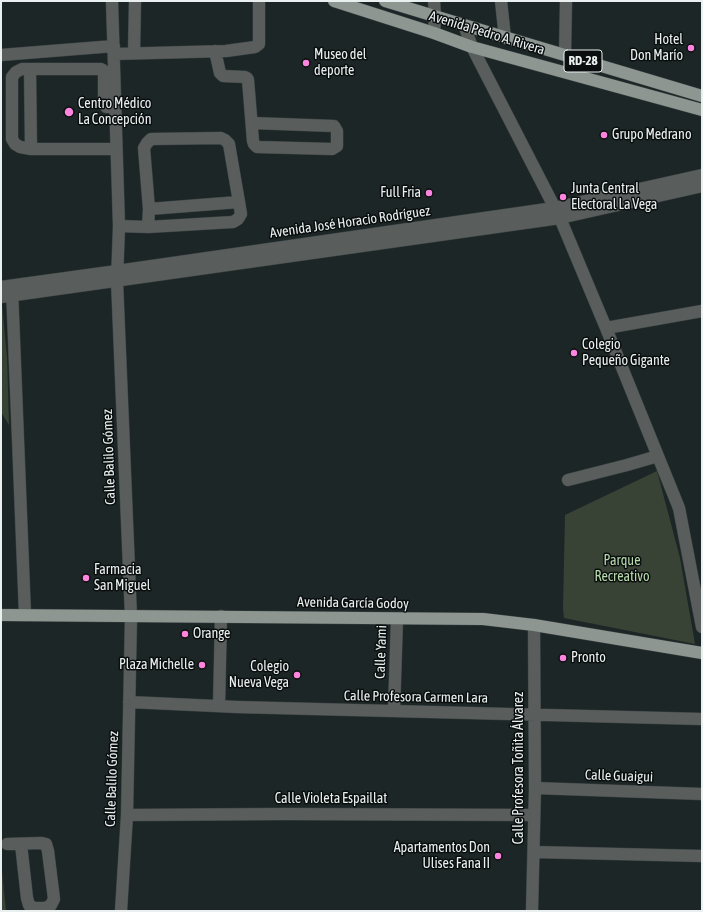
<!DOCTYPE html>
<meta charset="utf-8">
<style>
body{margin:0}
#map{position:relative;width:703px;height:912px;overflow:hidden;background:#1d2626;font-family:"Asap Condensed",sans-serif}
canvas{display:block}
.frame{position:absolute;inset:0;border:2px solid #eaf0f0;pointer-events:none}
</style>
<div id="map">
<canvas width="703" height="912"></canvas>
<div class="frame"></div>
</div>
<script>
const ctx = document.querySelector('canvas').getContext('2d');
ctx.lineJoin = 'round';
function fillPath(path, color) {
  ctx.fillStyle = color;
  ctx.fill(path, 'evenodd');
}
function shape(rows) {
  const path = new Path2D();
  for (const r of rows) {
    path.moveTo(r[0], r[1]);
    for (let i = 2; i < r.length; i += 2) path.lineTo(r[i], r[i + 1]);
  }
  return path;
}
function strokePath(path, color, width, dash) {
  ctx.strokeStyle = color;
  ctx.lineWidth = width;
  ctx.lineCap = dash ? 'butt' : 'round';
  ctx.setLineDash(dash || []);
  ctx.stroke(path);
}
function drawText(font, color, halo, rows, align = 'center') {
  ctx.font = font + ' "Asap Condensed",sans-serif';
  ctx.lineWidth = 3;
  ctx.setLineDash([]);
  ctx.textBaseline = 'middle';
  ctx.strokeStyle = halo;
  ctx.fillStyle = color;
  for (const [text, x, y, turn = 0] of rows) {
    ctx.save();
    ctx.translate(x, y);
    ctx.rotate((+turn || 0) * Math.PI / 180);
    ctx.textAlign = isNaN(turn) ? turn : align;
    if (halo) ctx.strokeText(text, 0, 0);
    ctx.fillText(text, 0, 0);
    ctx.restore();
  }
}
const green = shape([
 [1,304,2,304,7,358,9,425,1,412],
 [657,471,680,558,695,644,564,618,563,608,565,515],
 [1,862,6,911,1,911]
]);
const minor = shape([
 [112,1,119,226,117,281,131,617,127,815,121,911],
 [434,1,435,17,434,33],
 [501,1,505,38],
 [464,25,472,47,560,218,606,328,679,508,702,627],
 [215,51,220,73,223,76,245,77,247,78,248,80,253,141,254,144,257,147,332,149,337,146,337,131,334,126,252,123],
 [134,53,135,1],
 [114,54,226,51,255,47,259,44,259,1],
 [1,55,114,46],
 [565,55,566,1],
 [30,69,31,149],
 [115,107,106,107,104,104,104,74,103,70,101,69,22,69,16,72,12,77,12,139,15,144,20,147,31,149,116,149],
 [149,209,239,202],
 [119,226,148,227,233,222,238,219,241,214,239,202,229,144,225,140,221,138,151,139,147,143,144,148,149,209,148,227],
 [1,287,117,271,554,208,702,175],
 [12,289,25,615],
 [1,297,560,218,702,186],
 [606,328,702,311],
 [568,480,627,465,658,456],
 [129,702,237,707,702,719],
 [219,706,221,616],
 [394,711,397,619],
 [535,788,702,794],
 [127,815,284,814,534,815],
 [7,844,42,843,46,844,48,851,54,899,51,905,45,908,34,908,29,905,27,898,21,844],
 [534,852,702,856],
 [532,911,535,788,534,625]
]);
const major = shape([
 [334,1,434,33,472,47,702,110],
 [385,1,464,25,702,96],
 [1,615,483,619,534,625,702,653]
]);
const markers = [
 [691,48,4,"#fe85df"],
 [306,63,4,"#fe85df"],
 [69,112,5,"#fe85df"],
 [604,135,4,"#fe85df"],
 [429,193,4,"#fe85df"],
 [563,197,4,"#fe85df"],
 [574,353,4,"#fe85df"],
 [86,578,4,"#fe85df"],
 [185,634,4,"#fe85df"],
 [563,658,4,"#fe85df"],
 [202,665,4,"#fe85df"],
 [297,675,4,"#fe85df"],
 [498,856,4,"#fe85df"]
];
const shields = [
 [583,61,38]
];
const shieldNames = [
 ["RD-28",583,61]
];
const streetNames = [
 ["Avenida Pedro A. Rivera",487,33,17],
 ["Avenida José Horacio Rodríguez",350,222,-8],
 ["Calle Balilo Gómez",109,457,-92],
 ["Avenida García Godoy",353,603,1],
 ["Calle Yami",381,652,-88],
 ["Calle Profesora Carmen Lara",416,697,1],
 ["Calle Profesora Toñita Álvarez",519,768,-90],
 ["Calle Guaigui",619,776,2],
 ["Calle Balilo Gómez",112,779,-88],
 ["Calle Violeta Espaillat",331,799]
];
const poiNames = [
 ["Hotel",683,40,"right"],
 ["Don Marío",683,56,"right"],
 ["Museo del",314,55],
 ["deporte",314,71],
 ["Centro Médico",78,104],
 ["La Concepción",78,120],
 ["Grupo Medrano",612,135],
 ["Junta Central",571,189],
 ["Electoral La Vega",571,205],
 ["Full Fria",421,193,"right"],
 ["Colegio",582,345],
 ["Pequeño Gigante",582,361],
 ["Farmacia",94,570],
 ["San Miguel",94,586],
 ["Orange",193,634],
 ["Pronto",571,658],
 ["Plaza Michelle",194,665,"right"],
 ["Colegio",289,667,"right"],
 ["Nueva Vega",289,683,"right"],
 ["Apartamentos Don",490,848,"right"],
 ["Ulises Fana II",490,864,"right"]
];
const parkNames = [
 ["Parque",622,561],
 ["Recreativo",622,577]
];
fillPath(green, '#394335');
strokePath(minor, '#3a4242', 13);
strokePath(major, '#3a4242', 13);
strokePath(minor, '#595d5b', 12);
strokePath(major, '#8e9692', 12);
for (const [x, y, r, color] of markers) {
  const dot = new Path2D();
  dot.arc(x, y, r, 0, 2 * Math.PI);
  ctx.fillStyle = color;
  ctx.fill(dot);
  strokePath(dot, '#0a0e0e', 1.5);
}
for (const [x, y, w] of shields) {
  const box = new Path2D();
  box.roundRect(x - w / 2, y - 11, w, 22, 3);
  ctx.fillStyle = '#0a0e0e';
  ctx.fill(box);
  strokePath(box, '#eaf0f0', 1);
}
drawText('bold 13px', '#eaf0f0', null, shieldNames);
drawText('14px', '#eaf0f0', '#0a0e0e', streetNames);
drawText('14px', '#eaf0f0', '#0a0e0e', poiNames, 'left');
drawText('14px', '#b7d9ac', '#0a0e0e', parkNames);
</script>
